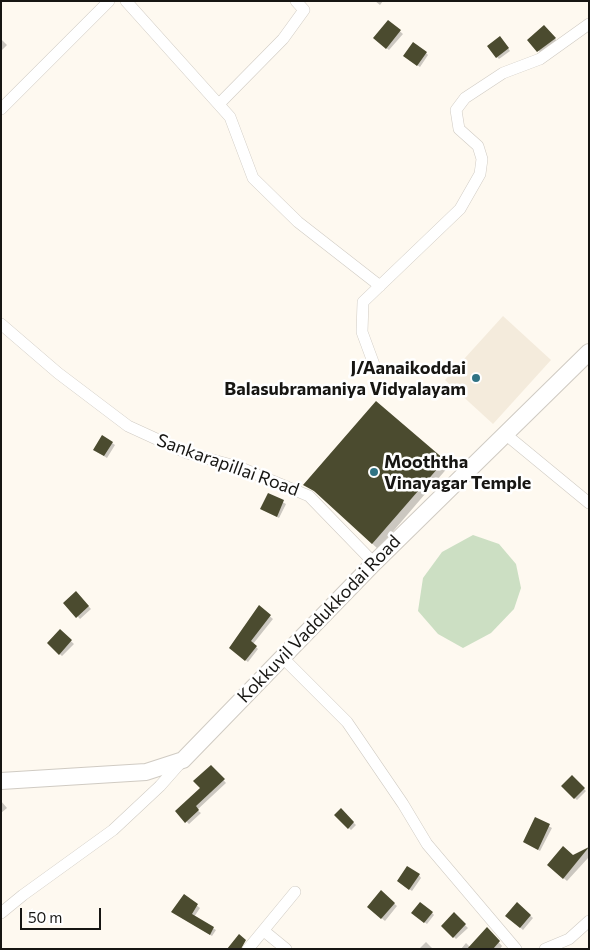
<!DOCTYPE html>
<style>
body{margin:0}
#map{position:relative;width:590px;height:950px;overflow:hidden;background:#fef9f0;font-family:Commissioner,sans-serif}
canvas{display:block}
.frame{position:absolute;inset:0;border:2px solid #171613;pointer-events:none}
.scale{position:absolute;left:20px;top:908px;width:81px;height:22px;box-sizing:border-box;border:2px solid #171613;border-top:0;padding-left:6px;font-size:15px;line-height:18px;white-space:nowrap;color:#171613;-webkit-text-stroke:4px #fff;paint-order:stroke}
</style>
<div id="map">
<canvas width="590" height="950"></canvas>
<div class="frame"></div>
<div class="scale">50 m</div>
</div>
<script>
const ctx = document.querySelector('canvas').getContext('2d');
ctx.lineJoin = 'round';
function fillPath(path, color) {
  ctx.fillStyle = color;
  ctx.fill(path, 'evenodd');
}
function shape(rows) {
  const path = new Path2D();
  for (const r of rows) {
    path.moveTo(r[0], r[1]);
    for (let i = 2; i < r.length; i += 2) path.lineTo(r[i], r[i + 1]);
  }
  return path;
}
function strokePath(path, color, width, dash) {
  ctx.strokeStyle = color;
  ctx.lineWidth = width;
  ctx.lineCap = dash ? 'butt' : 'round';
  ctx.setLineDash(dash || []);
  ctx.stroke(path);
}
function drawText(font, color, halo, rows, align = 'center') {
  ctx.font = font + ' Commissioner,sans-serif';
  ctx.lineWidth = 5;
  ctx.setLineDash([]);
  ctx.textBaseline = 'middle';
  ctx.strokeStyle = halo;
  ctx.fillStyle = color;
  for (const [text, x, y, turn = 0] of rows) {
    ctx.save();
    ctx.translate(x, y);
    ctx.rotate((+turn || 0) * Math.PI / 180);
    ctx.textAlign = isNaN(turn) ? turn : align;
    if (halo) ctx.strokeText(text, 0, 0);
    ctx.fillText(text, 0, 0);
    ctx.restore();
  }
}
const built = shape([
 [503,316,551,360,493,424,445,380]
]);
const water = shape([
 [473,535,499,544,516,564,521,588,514,609,491,633,463,648,438,634,418,611,423,578,442,552]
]);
const shadow = shape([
 [375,1,383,1,380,5],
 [388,21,403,34,389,50,377,41],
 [544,27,557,41,541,53,529,41],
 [1,39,7,45,1,51],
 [502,40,510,51,499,59,497,57],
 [426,53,428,55,420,67,407,58],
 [112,443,115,445,107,458,97,452],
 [444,461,449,466,378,549,321,496,305,485],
 [268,494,286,504,279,518,261,509],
 [76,593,91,609,80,619,65,603],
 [259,607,273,619,253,644,258,649,248,662,233,650],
 [60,631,74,644,62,656,48,643],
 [211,766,226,783,197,810,201,813,189,824,176,811,202,788],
 [572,777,586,791,577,800,562,786],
 [1,801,7,808,1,813],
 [341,810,356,825,351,830,336,815],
 [536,819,552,828,540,851,524,842],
 [589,848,589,860,588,858,567,881,552,868],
 [419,875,421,878,412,891,401,883],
 [381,892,397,906,385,921,369,907],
 [184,896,200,908,194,917,216,930,212,936,173,912],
 [517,904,533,918,523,930,507,916],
 [432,913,434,915,427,924,415,915],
 [454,914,468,928,456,939,443,926],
 [490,932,502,946,500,949,461,949,466,943,470,947],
 [426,942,433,949,419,949]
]);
const building = shape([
 [388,20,401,30,386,49,373,38],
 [544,25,556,38,537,52,527,40],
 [500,36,509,48,496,58,487,46],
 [413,42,427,52,417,66,403,56],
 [376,401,445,460,372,544,314,491,303,485],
 [102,435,113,442,104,456,93,450],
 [268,493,284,500,277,517,260,509],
 [76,591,89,606,76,618,63,603],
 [259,605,271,615,251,641,257,646,245,661,229,648],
 [60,629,72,640,59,655,47,643],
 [211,765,225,779,196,806,199,810,185,823,175,811,200,788,193,781],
 [572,775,585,788,574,799,561,786],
 [341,808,354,822,348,829,334,815],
 [535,817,550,824,538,850,523,842],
 [563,846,573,855,589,847,563,879,547,865],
 [407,866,420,874,409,890,397,881],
 [381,890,395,903,381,919,367,907],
 [184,894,198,904,192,914,214,927,210,935,171,912],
 [420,902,433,912,424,923,411,913],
 [517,902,531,915,520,928,505,916],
 [454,912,466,924,453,938,441,926],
 [487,927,500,941,493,949,467,949],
 [239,934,246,940,241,949,227,949]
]);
const street = shape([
 [126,1,230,117,253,178,298,222,380,286],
 [219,104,283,39,304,10,296,1],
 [1,109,109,1],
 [1,324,58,373,128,426,187,453,239,467,309,496,374,563],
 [376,370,362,332,363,302,460,209,480,174,482,159,478,146,459,129,456,110,465,98,503,73,540,59,589,24],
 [504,433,589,503],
 [282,657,347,722,403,804,427,844,516,949],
 [1,913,23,895,113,830,160,786,182,761],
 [264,931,286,949],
 [248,949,295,892],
 [545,949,569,939,589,921]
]);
const secondary = shape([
 [1,781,146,772,183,760,374,563,589,352]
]);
const markers = [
 [476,378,5,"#307384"],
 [374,472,5,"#307384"]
];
const poiNames = [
 ["J/Aanaikoddai",466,368],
 ["Balasubramaniya Vidyalayam",466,389],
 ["Mooththa",384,462,"left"],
 ["Vinayagar Temple",384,483,"left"]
];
const streetNames = [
 ["Sankarapillai Road",228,465,20],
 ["Kokkuvil Vaddukkodai Road",319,619,-46]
];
fillPath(built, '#f4ebdc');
fillPath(water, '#ccdfc3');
fillPath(shadow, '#0003');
fillPath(building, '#4b4b2f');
strokePath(street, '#d0cbc3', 12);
strokePath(secondary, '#d0cbc3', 18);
strokePath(street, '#fff', 11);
strokePath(secondary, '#fff', 16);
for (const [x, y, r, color] of markers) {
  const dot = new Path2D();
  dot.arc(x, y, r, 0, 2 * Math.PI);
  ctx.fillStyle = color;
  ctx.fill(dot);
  strokePath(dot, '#fff', 2);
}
drawText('bold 18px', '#171613', '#fff', poiNames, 'right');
drawText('18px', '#171613', '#fff', streetNames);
</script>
